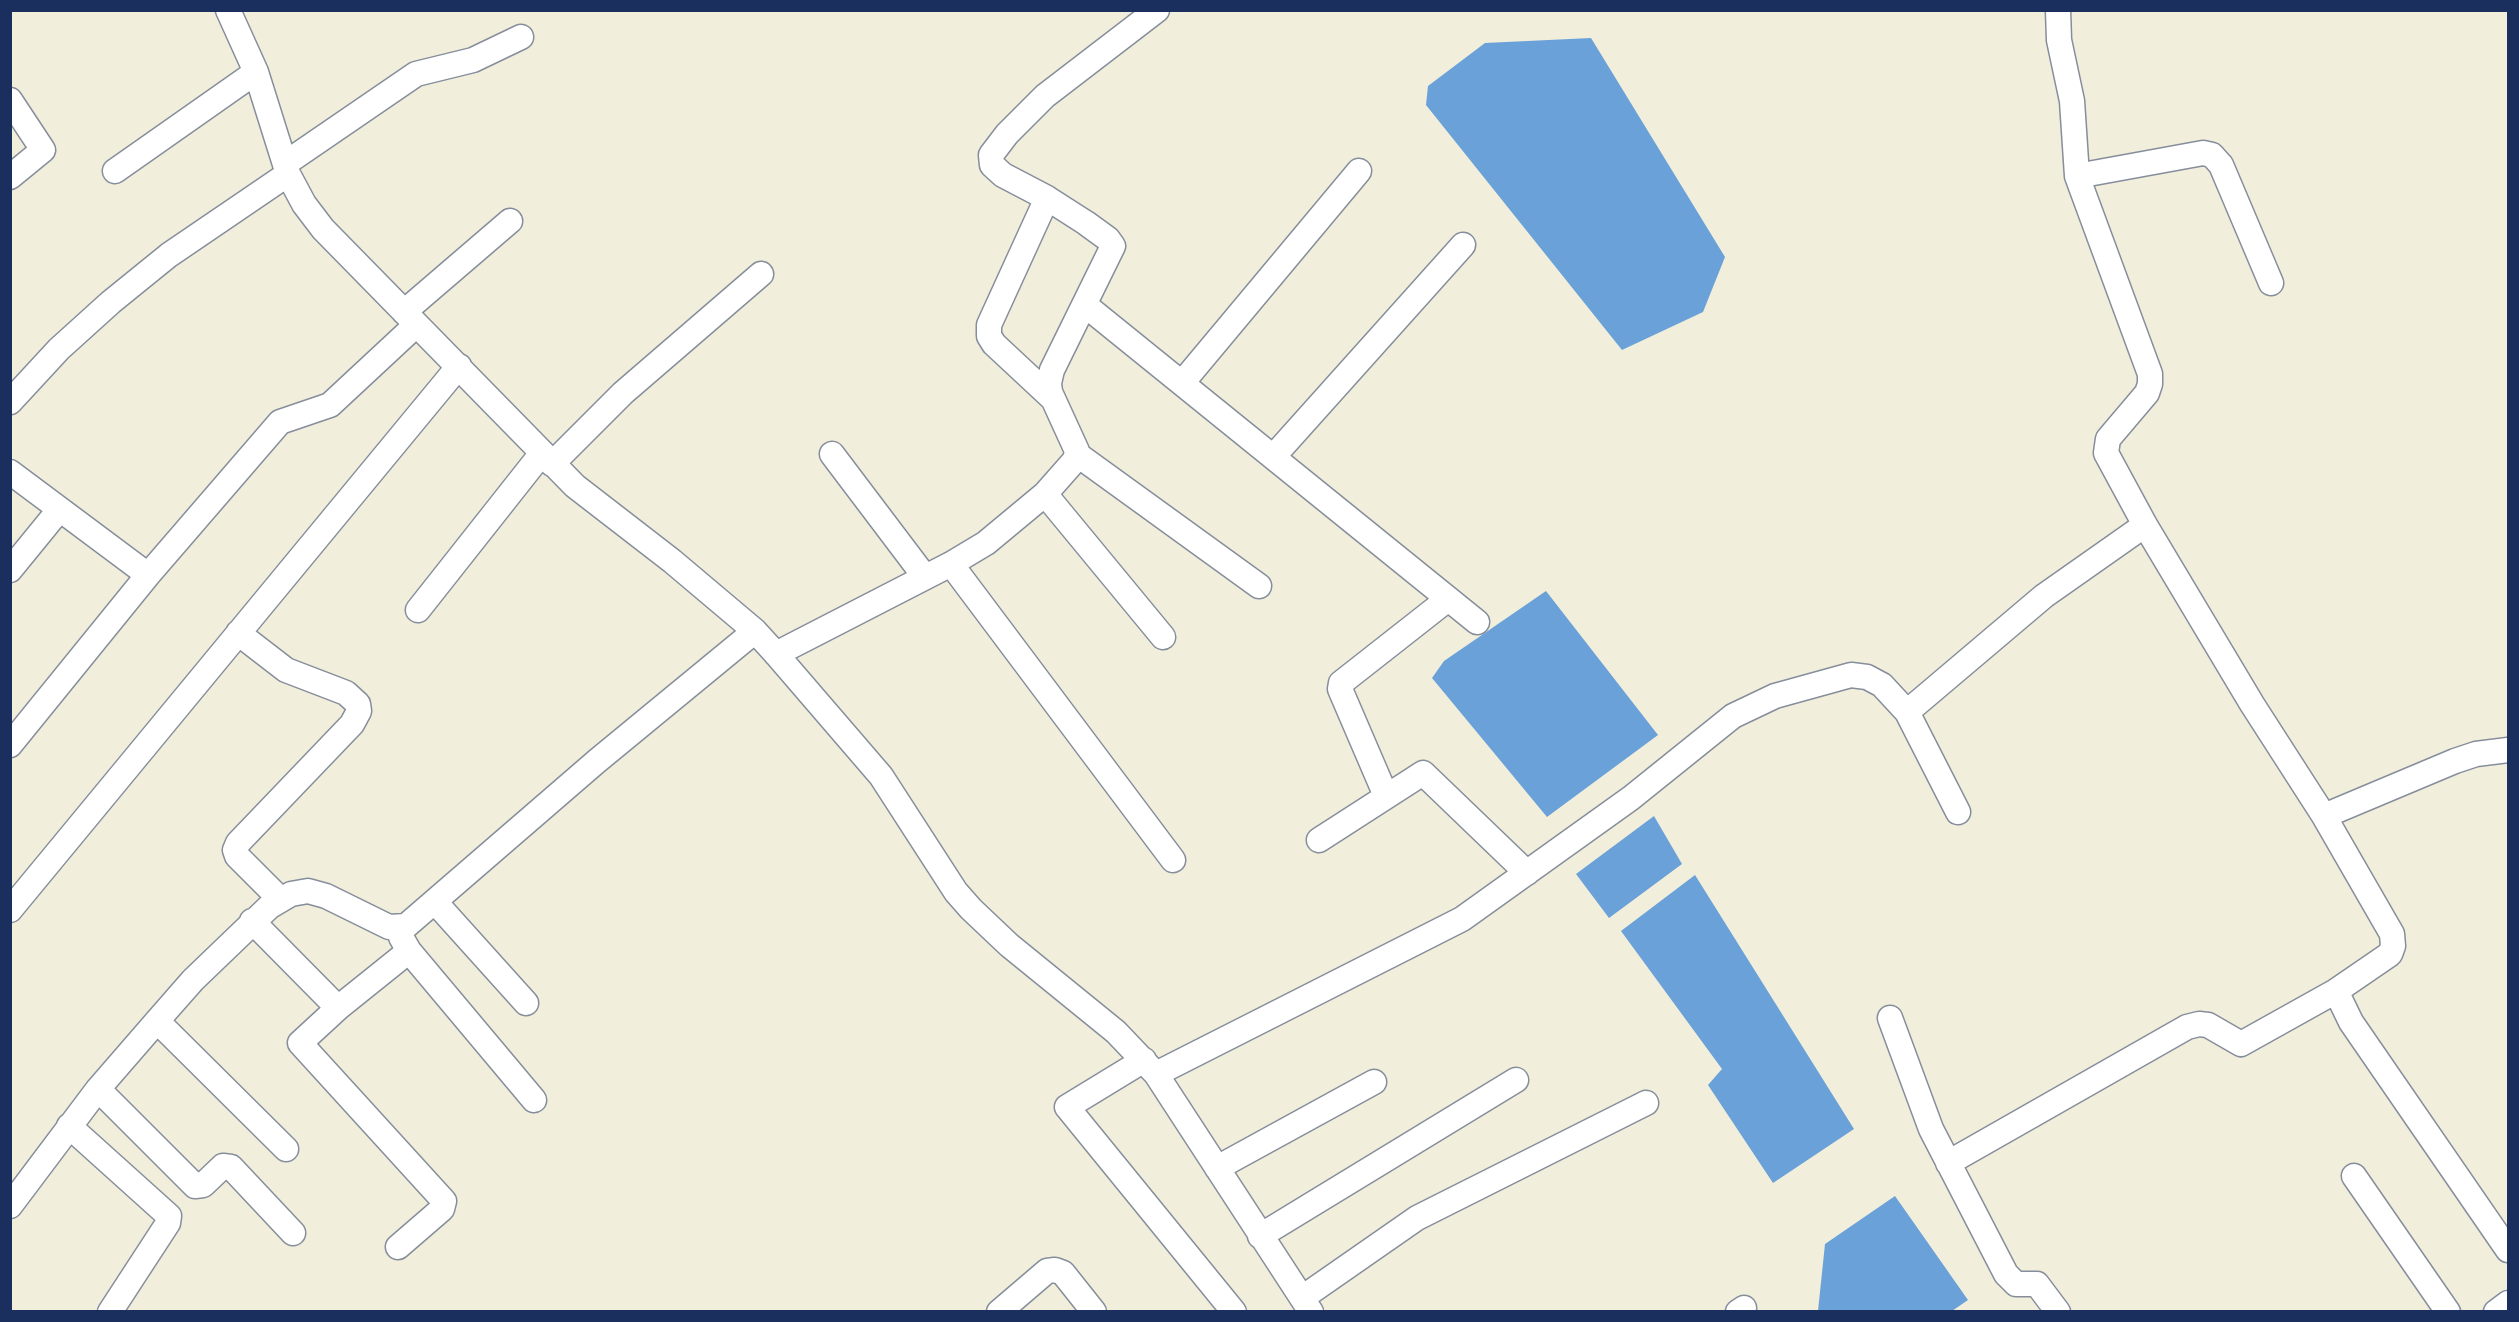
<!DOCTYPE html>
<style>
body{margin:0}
#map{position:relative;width:2519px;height:1322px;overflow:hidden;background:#f1eedb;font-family:Kalam,sans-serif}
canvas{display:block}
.frame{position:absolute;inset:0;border:12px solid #1b2f5e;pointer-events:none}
</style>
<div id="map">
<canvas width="2519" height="1322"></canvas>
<div class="frame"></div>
</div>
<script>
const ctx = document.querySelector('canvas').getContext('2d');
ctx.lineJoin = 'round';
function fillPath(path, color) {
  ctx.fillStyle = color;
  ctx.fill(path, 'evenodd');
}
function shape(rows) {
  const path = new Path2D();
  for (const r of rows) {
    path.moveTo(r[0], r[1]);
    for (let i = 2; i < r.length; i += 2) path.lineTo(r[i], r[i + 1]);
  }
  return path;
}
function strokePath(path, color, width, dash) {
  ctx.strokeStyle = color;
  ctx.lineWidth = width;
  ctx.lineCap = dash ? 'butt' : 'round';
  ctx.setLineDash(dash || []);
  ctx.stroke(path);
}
const water = shape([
 [1591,38,1725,257,1703,312,1622,350,1426,105,1428,86,1485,43],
 [1546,591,1658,735,1547,817,1432,678,1444,661],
 [1654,816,1682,864,1609,918,1576,874],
 [1695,875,1854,1129,1773,1183,1708,1085,1722,1069,1621,931],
 [1895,1196,1968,1300,1952,1311,1818,1311,1825,1244]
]);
const street = shape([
 [228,10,256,72,288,174,304,204,323,229,575,486,672,561,755,631,776,654,881,776,956,892,971,909,1009,945,1116,1032,1156,1074,1311,1312],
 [2058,10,2059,40,2072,101,2077,176,2150,374,2150,384,2147,393,2108,439,2106,453,2145,525,2252,704,2324,816,2392,934,2393,946,2390,954,2336,991,2351,1022,2508,1250],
 [10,100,43,150,10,177],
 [286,163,416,74,473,60,521,37],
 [115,171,256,72],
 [2077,176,2203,153,2212,155,2221,165,2271,283],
 [1047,198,989,325,989,336,994,344,1053,399],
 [1085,305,1477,622],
 [404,312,510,221],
 [1182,383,1359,171],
 [10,402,59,349,111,302,169,255,288,174],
 [832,454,925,577],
 [1078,455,1259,586],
 [1273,457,1463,245],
 [552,464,623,393,761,274],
 [10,472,148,575],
 [1045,494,1163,637],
 [951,564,1173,860],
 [10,570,59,510],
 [418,610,542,453],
 [238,633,286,670,346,693,358,704,359,711,352,724,238,843,235,850,237,856,280,899],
 [776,654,951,564,986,543,1045,494,1075,460,1077,451,1050,392,1049,383,1052,370,1113,246,1108,239,1086,223,1047,198,1003,175,992,165,991,155,1007,134,1045,96,1157,10],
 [1907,712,2044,596,2145,525],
 [10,745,148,575,280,422,330,405,416,325],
 [1386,796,1340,689,1341,683,1448,599],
 [2324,816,2455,761,2476,754,2508,750],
 [1319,840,1423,773,1527,873],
 [436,903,526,1003],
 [10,910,459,366],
 [252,921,338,1008],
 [401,937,409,951,534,1100],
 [1890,1018,1931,1129,2006,1274,2016,1284,2037,1284,2058,1312],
 [157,1021,286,1149],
 [1144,1060,1067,1107,1234,1312],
 [1156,1074,1462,919,1631,798,1733,716,1775,696,1851,675,1867,677,1882,685,1907,712,1958,812],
 [98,1089,195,1186,203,1185,223,1166,231,1167,293,1233],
 [69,1126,169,1216,168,1223,110,1312],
 [1948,1163,2187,1027,2199,1024,2208,1025,2241,1044,2336,991],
 [1217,1168,1374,1082],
 [2354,1176,2448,1312],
 [10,1206,98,1089,157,1021,193,980,269,907,291,894,308,891,326,896,389,927,406,926,597,761,755,631],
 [1260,1236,1516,1080],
 [398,1247,442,1209,444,1201,300,1043,338,1008,409,951],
 [1302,1298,1417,1218,1646,1103],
 [999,1312,1047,1271,1055,1270,1063,1273,1094,1312],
 [1738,1312,1744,1308],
 [2496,1312,2508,1303]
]);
fillPath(water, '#6aa1d8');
strokePath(street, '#868e9c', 27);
strokePath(street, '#fff', 24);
</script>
